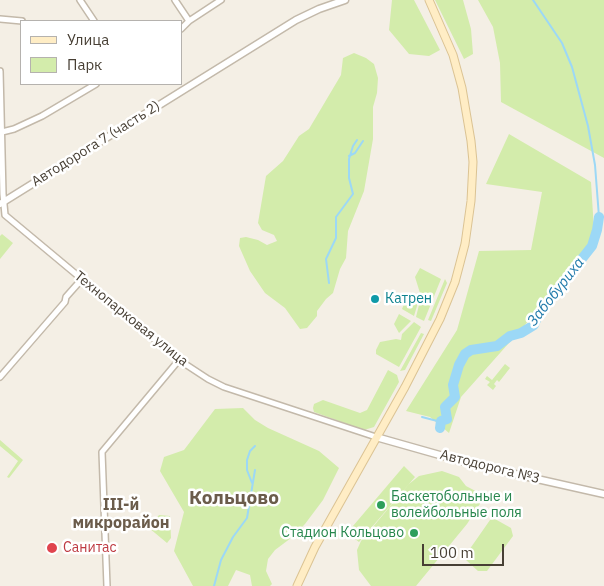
<!DOCTYPE html>
<meta charset="utf-8">
<style>
body{margin:0}
#map{position:relative;width:604px;height:586px;overflow:hidden;background:#f4efe5;font-family:"IBM Plex Sans",sans-serif}
canvas{display:block}
.legend{position:absolute;left:20px;top:20px;width:162px;height:65px;box-sizing:border-box;background:#fff;border:1px solid #b5b2ae;margin:0;padding:6px 9px;list-style:none;font-size:15px;color:#473f34}
.legend li{display:flex;align-items:center;gap:10px;height:25px}
.legend b{width:25px;border:1px solid #b5b2ae}
.scale{position:absolute;left:422px;top:544px;width:82px;height:22px;box-sizing:border-box;border:2px solid #473f34;border-top:0;padding-left:6px;font-size:15px;line-height:18px;white-space:nowrap;color:#473f34;-webkit-text-stroke:4px #fff;paint-order:stroke}
</style>
<div id="map">
<canvas width="604" height="586"></canvas>
<ul class="legend">
<li><b style="height:6px;background:#ffedc5"></b>Улица</li>
<li><b style="height:14px;background:#d3ecab"></b>Парк</li>
</ul>
<div class="scale">100 m</div>
</div>
<script>
const ctx = document.querySelector('canvas').getContext('2d');
ctx.lineJoin = 'round';
function fillPath(path, color) {
  ctx.fillStyle = color;
  ctx.fill(path, 'evenodd');
}
function shape(rows) {
  const path = new Path2D();
  for (const r of rows) {
    path.moveTo(r[0], r[1]);
    for (let i = 2; i < r.length; i += 2) path.lineTo(r[i], r[i + 1]);
  }
  return path;
}
function strokePath(path, color, width, dash) {
  ctx.strokeStyle = color;
  ctx.lineWidth = width;
  ctx.lineCap = dash ? 'butt' : 'round';
  ctx.setLineDash(dash || []);
  ctx.stroke(path);
}
function drawText(font, color, halo, rows, align = 'center') {
  ctx.font = font + ' "IBM Plex Sans",sans-serif';
  ctx.lineWidth = 5;
  ctx.setLineDash([]);
  ctx.textBaseline = 'middle';
  ctx.strokeStyle = halo;
  ctx.fillStyle = color;
  for (const [text, x, y, turn = 0] of rows) {
    ctx.save();
    ctx.translate(x, y);
    ctx.rotate((+turn || 0) * Math.PI / 180);
    ctx.textAlign = isNaN(turn) ? turn : align;
    if (halo) ctx.strokeText(text, 0, 0);
    ctx.fillText(text, 0, 0);
    ctx.restore();
  }
}
const green = shape([
 [392,0,414,0,440,50,429,56,409,54,389,30],
 [435,0,463,0,471,29,473,54,464,59],
 [478,0,604,0,604,158,501,102,500,63,493,27],
 [354,53,366,58,374,64,378,78,377,93,373,107,373,139,364,191,348,231,346,258,340,269,333,293,326,299,317,311,317,316,307,328,300,329,285,308,265,293,250,271,239,246,240,238,246,237,258,240,267,245,277,241,274,235,262,230,258,223,266,176,283,161,299,136,309,129,341,75,343,58],
 [509,134,591,182,595,246,461,397,449,433,430,417,406,411,457,330,479,251,531,250,542,192,486,184],
 [2,234,13,243,0,259,0,236],
 [420,268,441,279,424,321,416,317,420,301,425,297,424,295,420,293,415,277],
 [445,279,447,283,431,321,428,320],
 [418,299,417,306,414,316,402,309,406,300],
 [399,314,411,321,399,333,394,324],
 [414,322,421,327,399,367,376,354,376,350,380,342,396,339,401,340,402,334],
 [421,333,424,334,405,370,400,371],
 [505,364,510,368,499,382,497,380,494,384,496,386,493,390,487,385,490,382,485,379,487,376,492,380],
 [388,370,397,375,399,382,374,427,364,430,314,412,313,408,314,404,323,400,360,413,367,410],
 [243,408,255,420,268,428,319,451,339,468,323,500,305,524,291,538,275,550,268,559,266,571,272,584,270,586,252,586,250,575,236,570,228,586,193,586,174,551,184,512,160,471,164,457,184,450,215,409],
 [0,440,23,460,9,478,7,477,18,461,0,446],
 [404,466,415,477,359,542,347,533],
 [442,471,459,477,466,486,485,496,467,524,416,586,371,586,359,570,357,550,361,541,409,484,419,476],
 [159,515,170,516,171,538,167,543,149,528],
 [495,519,511,528,513,536,487,571,478,571,466,560,467,553,490,520]
]);
const stream = shape([
 [533,0,562,43,572,67,588,126,595,165,599,217,604,217],
 [349,156,355,153,363,141],
 [329,283,326,259,336,238,336,217,353,194,349,178,349,159,353,146,357,140],
 [422,417,441,422],
 [252,483,247,470,247,460,250,451,255,446],
 [214,586,221,560,233,537,247,518,255,470]
]);
const river = shape([
 [440,428,441,421,447,419,445,407,455,397,453,385,459,365,465,354,471,350,497,346,510,336,521,333,534,325,538,315,547,303,592,246,597,230,599,217]
]);
const minor = shape([
 [80,0,94,21],
 [175,0,189,21],
 [0,19,22,21],
 [181,29,189,21,221,0],
 [0,71,3,194,5,215,179,360,208,379,224,387,376,437],
 [2,132,14,129,42,116,96,84],
 [0,377,65,302,66,297,82,279],
 [107,586,102,452,179,360]
]);
const tertiary = shape([
 [0,204,296,20,319,9,345,0],
 [376,437,475,465,604,494]
]);
const secondary = shape([
 [297,586,315,547,405,387,440,319,455,282,465,244,471,201,473,162,471,141,462,88,453,55,429,0]
]);
const markers = [
 [375,299,5,"#0f9aa8"],
 [381,505,5,"#2e9e5b"],
 [414,533,5,"#2e9e5b"],
 [52,548,6,"#e0444e"]
];
const streetNames = [
 ["Автодорога 7 (часть 2)",96,144,-32],
 ["Технопарковая улица",131,319,39],
 ["Автодорога №3",490,467,14]
];
const cultureNames = [
 ["Катрен",385,299]
];
const leisureNames = [
 ["Баскетобольные и",391,497],
 ["волейбольные поля",391,513],
 ["Стадион Кольцово",404,533,"right"]
];
const healthNames = [
 ["Санитас",63,548]
];
const waterNames = [
 ["Забобуриха",556,292,-52]
];
const quarterNames = [
 ["III-й",121,505],
 ["микрорайон",121,523]
];
const districtNames = [
 ["Кольцово",234,499]
];
fillPath(green, '#d3ecab');
strokePath(stream, '#9cd8f6', 2);
strokePath(river, '#9cd8f6', 10);
strokePath(minor, '#c3b9aa', 8);
strokePath(tertiary, '#c3b9aa', 9);
strokePath(secondary, '#dbc393', 9);
strokePath(minor, '#fff', 5);
strokePath(tertiary, '#fff', 6);
strokePath(secondary, '#ffedc5', 7);
for (const [x, y, r, color] of markers) {
  const dot = new Path2D();
  dot.arc(x, y, r, 0, 2 * Math.PI);
  ctx.fillStyle = color;
  ctx.fill(dot);
  strokePath(dot, '#fff', 2);
}
drawText('14px', '#473f34', '#fff', streetNames);
drawText('14px', '#0d838f', '#fff', cultureNames, 'left');
drawText('14px', '#27864d', '#fff', leisureNames, 'left');
drawText('14px', '#be3a42', '#fff', healthNames, 'left');
drawText('italic 15px', '#227bab', '#fff', waterNames);
drawText('bold 16px', '#6b5c4b', '#fff', quarterNames);
drawText('bold 19px', '#6b5c4b', '#fff', districtNames);
</script>
